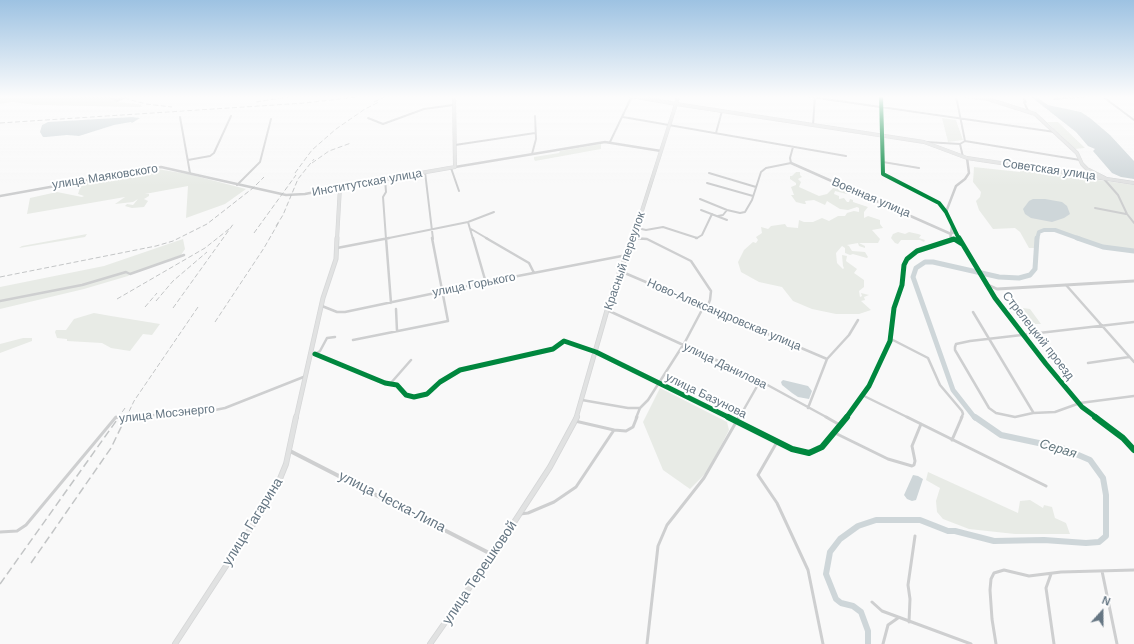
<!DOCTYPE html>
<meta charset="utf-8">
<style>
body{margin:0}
#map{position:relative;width:1134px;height:644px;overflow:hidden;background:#f9f9f9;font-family:Arial,sans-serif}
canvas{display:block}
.north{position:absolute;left:1082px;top:592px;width:40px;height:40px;-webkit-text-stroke:3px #fff;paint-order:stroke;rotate:21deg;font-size:11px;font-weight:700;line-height:16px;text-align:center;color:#657683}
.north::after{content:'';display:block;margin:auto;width:14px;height:18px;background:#657683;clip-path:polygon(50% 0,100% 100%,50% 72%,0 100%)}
</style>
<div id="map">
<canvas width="1134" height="644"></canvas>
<div class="north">N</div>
</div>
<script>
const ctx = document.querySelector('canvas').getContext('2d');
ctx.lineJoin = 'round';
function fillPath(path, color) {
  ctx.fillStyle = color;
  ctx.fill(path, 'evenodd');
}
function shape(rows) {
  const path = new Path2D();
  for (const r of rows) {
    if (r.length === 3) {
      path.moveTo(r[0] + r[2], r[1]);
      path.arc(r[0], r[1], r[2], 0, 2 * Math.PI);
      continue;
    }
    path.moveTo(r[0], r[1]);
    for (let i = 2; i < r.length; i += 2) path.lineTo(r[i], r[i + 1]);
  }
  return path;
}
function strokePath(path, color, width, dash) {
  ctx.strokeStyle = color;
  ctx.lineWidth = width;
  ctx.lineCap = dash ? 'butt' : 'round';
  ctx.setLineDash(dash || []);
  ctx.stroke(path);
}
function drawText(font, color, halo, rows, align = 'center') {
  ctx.font = font + ' Arial,sans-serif';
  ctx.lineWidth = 4;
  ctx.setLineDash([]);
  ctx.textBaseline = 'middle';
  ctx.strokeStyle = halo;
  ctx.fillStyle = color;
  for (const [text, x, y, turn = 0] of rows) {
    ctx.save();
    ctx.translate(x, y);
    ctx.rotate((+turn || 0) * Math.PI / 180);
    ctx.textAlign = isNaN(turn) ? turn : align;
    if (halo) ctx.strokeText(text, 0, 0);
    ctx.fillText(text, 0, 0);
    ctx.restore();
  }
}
const green = shape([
 [0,96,113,96,122,99,115,102,137,104,141,105,142,107,36,105,11,102,0,104],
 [942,118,956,120,963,140,948,142],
 [1047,122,1058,122,1085,148,1075,149],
 [601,144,601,149,535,161,534,159,534,157,559,153,560,151],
 [974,167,1020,172,1020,169,1134,185,1134,250,1112,248,1082,239,1057,230,1046,229,1038,231,1034,248,1029,248,1020,232,1015,228,993,229,979,210,976,201,980,197,981,192,973,182],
 [157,169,188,174,246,189,225,204,186,218,188,186,145,194,149,194,149,196,144,199,148,201,144,207,132,208,125,206,127,204,133,205,138,199,133,202,115,204,125,197,27,214,30,198,57,192,82,197,84,196,78,194,82,182],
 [796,172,800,172,800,175,802,177,798,179,801,182,799,187,819,196,827,194,834,187,856,192,847,194,835,191,834,194,839,196,839,199,844,198,847,202,849,202,850,199,853,200,853,202,868,207,864,212,864,218,868,216,880,220,880,224,883,228,872,230,880,239,878,243,859,243,865,246,865,248,859,246,858,243,847,245,849,246,852,251,865,252,868,257,867,258,853,254,850,255,845,253,845,248,842,246,836,253,837,263,843,269,844,268,843,266,842,255,847,256,846,261,857,269,854,273,864,280,864,287,859,291,860,297,862,296,861,293,869,295,864,297,865,300,861,301,871,310,859,314,836,314,812,309,793,301,782,287,759,282,741,272,738,262,744,250,753,242,756,243,758,240,756,237,762,233,761,227,768,229,771,226,785,224,787,227,798,228,799,220,804,222,813,222,822,218,829,221,838,216,845,216,847,213,854,211,859,212,859,208,857,207,848,210,840,209,827,201,825,205,814,200,805,201,806,204,804,204,796,202,791,195,794,195,791,187,796,185,796,183,790,179,790,176,792,176],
 [898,232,905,234,909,232,918,234,921,235,919,238,925,240,924,242,920,240,901,240,898,244,895,243,891,238,893,234],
 [87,234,85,237,19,248,22,246],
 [183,239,185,249,181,255,132,273,128,276,84,289,0,309,0,287,104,266],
 [1023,308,1030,309,1041,324,1032,324,1021,311],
 [94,313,111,316,160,324,152,335,143,334,130,351,111,348,102,343,67,341,67,339,57,338,55,332,56,330,66,330,74,319],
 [23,338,32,338,32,341,0,353,0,344],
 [660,388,727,422,729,430,716,455,706,473,690,489,663,470,643,422],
 [928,472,1018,513,1020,501,1030,500,1043,508,1044,505,1052,507,1055,518,1066,523,1070,534,1015,534,969,529,943,519,937,512,936,501,940,488,926,480]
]);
const water = shape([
 [1030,96,1035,96,1048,105,1081,112,1090,118,1110,135,1134,161,1134,179,1121,177,1112,173,1093,151,1095,149,1088,146,1076,132],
 [132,117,140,118,132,123,131,122,114,125,79,136,67,135,46,137,43,137,40,132,42,125,48,122],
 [1033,199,1045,199,1062,202,1067,206,1070,214,1064,218,1052,222,1031,218,1025,214,1023,209,1029,201],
 [783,380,808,386,812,391,809,399,798,397,792,393,782,385,781,382],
 [913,475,918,476,923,479,916,500,912,501,907,499,904,495]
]);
const riverFar2 = shape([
 [1037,239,1039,232,1044,230,1055,230,1080,239]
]);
const riverFar1 = shape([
 [1077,238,1103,247,1134,251],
 [975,418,953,390,913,277,916,268,925,262,933,262,999,277,1019,278,1030,275,1035,269,1037,238]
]);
const river = shape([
 [868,644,868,631,861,612,853,606,841,603,836,599,826,574,830,552,840,539,858,526,876,520,920,520,948,531,955,531,994,541,1044,540,1086,543,1099,542,1106,536,1106,495,1103,478,1090,460,1062,448,1001,435,975,417]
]);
const minorFar2 = shape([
 [65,96,112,98,117,101,127,96],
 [804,96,1055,132],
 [881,96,883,135],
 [956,96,965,141],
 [1022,96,1026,102,1024,102,1028,111],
 [1102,96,1134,120],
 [1054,99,1087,96],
 [180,117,190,173],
 [623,117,846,156],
 [368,118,383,124,424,109,453,105],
 [813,125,815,96],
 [716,133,722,111],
 [610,142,632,96],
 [926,142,960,144],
 [960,144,965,141,1080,160],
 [960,144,963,157],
 [455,145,535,133],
 [532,154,536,139,535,116],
 [188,160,210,156,214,153,231,116],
 [883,162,919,168],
 [451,168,459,191],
 [425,172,433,239],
 [709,173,756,187],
 [385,179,386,192,383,197,386,239],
 [1104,179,1118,195,1127,214,1134,223],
 [707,183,753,196],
 [237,185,260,162,271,119],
 [700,199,727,210,740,213,745,212,752,200,761,172,766,168,791,163,790,158,793,147],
 [1095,208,1126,214],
 [701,210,727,220],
 [718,216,723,215,727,210],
 [468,222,473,239],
 [637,228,646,230,663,227,697,238,702,235,712,214],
 [471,229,488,239],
 [633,238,643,239],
 [384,239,468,222,494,212]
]);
const minorFar1 = shape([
 [386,238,391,303],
 [473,238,486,283],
 [486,238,529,263,534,273],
 [633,238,647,239,691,261,711,291,710,300,707,307],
 [696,238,697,238],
 [337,248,389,238],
 [620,271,827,359],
 [986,285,1046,364,1082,407,1097,418],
 [1066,285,1134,362],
 [0,301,82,285,126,272,130,274,184,255],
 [322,306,337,312,345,312,497,280,627,255],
 [396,309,397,331],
 [607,310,751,376,828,418],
 [973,312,1033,412],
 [1134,322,970,341,956,344,955,347,955,350,989,408,996,413,1015,417,1033,413,1055,412,1080,403,1134,396],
 [891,339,928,358,940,385,962,411,963,414,961,418],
 [353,340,448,321,432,238],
 [311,354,315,354,320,351,327,338,335,337],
 [315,354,385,383,397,385,406,395,414,397,427,394,440,382,460,370,553,349,564,341,596,352],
 [1088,363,1129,357],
 [390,384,411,360],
 [862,395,909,418],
 [582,400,628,408,640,408],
 [808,408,827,359,849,335,858,320],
 [115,418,210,411,225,408,306,376],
 [636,418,640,408,648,400,685,342,704,306],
 [739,418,760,381]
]);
const minor = shape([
 [826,417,840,425],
 [907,417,1046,486],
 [1095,417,1123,438,1134,450],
 [575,421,614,430],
 [835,433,888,459,912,466,914,465,915,461,912,446,921,424],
 [952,440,962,417],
 [777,442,758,475,777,503,808,570,823,644],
 [520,514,528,513,554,502,576,487,614,430,626,431,633,427,637,417],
 [0,532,17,531,26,525,116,417],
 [1102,571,1117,644],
 [1051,574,1046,588,1054,644],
 [872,602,882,611,971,644],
 [909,622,910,599,908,585,915,536],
 [647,644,658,546,667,525,704,478,739,417],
 [883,644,888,625,898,618],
 [996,644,992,619,990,590,991,579,994,573,1004,570,1029,576,1061,572,1134,570]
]);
const tertiaryFar2 = shape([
 [883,135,883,174,939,203,946,212,959,239],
 [791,163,951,234,952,226],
 [455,167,605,142,661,151],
 [0,196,161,167,286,195,305,194,340,187],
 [946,212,956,186,965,179,969,173,967,158],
 [954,236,3.5]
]);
const tertiaryFar1 = shape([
 [959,238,986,284,997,289,1134,281],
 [596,352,730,418],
 [846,418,869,386,890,341,894,308,902,285,904,265,907,259,917,251,954,239,962,244]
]);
const tertiary = shape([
 [728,417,792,449,809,453,822,447,847,417],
 [290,451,493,555]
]);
const secondaryFar2 = shape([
 [631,96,676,104,633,239],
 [966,96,988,99,1035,114,1077,153,1082,164,1087,169,1105,178],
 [337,239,340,187,455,167,454,96]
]);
const secondaryFar1 = shape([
 [296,418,323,298,336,259,337,238],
 [576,418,614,286,633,238]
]);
const secondary = shape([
 [175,644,275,491,286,464,296,417],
 [430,644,498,547,550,467,577,417]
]);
const primary = shape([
 [678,96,676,104,924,142,967,158,1134,183]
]);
const railFar1 = shape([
 [117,96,146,104,172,107],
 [256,102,293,96],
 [374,102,387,96],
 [0,123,305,103,366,96],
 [312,163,329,151,351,143],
 [295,173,312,150,336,129,365,109,379,102],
 [276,226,283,215,298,179,314,159],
 [254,233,296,175],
 [0,277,156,246,173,241,207,224,253,188,264,177],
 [117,299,205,248,229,229],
 [156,301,173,281,207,252],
 [145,307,157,293],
 [173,308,234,223],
 [215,322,264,248,279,222],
 [118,418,125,408],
 [126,418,134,401,198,307]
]);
const rail = shape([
 [31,563,111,448,126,417],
 [0,584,119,417]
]);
const cyclewayFar2 = shape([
 [881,96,883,174,939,203,946,212,959,239]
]);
const cyclewayFar1 = shape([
 [959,238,995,298,1046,364,1082,407,1097,418],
 [315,354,385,383,397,385,406,395,414,397,427,394,440,382,460,370,553,349,564,341,596,352,730,418],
 [846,418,869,386,890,341,894,308,902,285,904,265,907,259,917,251,954,239,962,244]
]);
const cycleway = shape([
 [728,417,792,449,809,453,822,447,847,417],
 [1095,417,1123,438,1134,450]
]);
const streetNames = [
 ["Советская улица",1049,170,8],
 ["улица Маяковского",105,177,-9],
 ["Институтская улица",367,183,-10],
 ["Военная улица",871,198,23],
 ["Красный переулок",625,261,-71],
 ["улица Горького",474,285,-11],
 ["Ново-Александровская улица",724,315,23],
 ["Стрелецкий проезд",1038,336,52],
 ["улица Данилова",725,366,26],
 ["улица Базунова",706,396,26],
 ["улица Мосэнерго",167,414,-6]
];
const waterNames = [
 ["Серая",1058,449,17]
];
const nearStreetnames = [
 ["улица Ческа-Липа",392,502,27],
 ["улица Гагарина",253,522,-58],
 ["улица Терешковой",480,573,-56]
];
fillPath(green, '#e8ebe6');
fillPath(water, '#ced6d9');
strokePath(riverFar2, '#ced6d9', 4);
strokePath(riverFar1, '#ced6d9', 5);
strokePath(river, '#ced6d9', 6);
strokePath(secondaryFar2, '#d5d6d7', 4);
strokePath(secondaryFar1, '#d5d6d7', 5);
strokePath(secondary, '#d5d6d7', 6);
strokePath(primary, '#d5d6d7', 4);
strokePath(minorFar2, '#cecfd0', 2);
strokePath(minorFar1, '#cecfd0', 2.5);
strokePath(minor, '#cecfd0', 3);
strokePath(tertiaryFar2, '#cecfd0', 2.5);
strokePath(tertiaryFar1, '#cecfd0', 3);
strokePath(tertiary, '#cecfd0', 4);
strokePath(secondaryFar2, '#e1e2e2', 3);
strokePath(secondaryFar1, '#e1e2e2', 3.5);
strokePath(secondary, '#e1e2e2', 4.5);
strokePath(primary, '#e1e2e2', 3);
strokePath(railFar1, '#c3c5c6', 1, [5, 2.5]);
strokePath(rail, '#c3c5c6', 1.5, [8, 4]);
strokePath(cyclewayFar2, '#00873e', 4);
strokePath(cyclewayFar1, '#00873e', 5);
strokePath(cycleway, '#00873e', 6);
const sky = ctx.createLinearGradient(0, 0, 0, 186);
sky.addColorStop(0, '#9dc2e2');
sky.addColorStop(0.52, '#fcfcfc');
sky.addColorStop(1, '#fcfcfc00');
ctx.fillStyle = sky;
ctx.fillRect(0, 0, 1134, 186);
drawText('12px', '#657683', '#fff', streetNames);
drawText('italic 13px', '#60757c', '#fff', waterNames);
drawText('14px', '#657683', '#fff', nearStreetnames);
</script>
